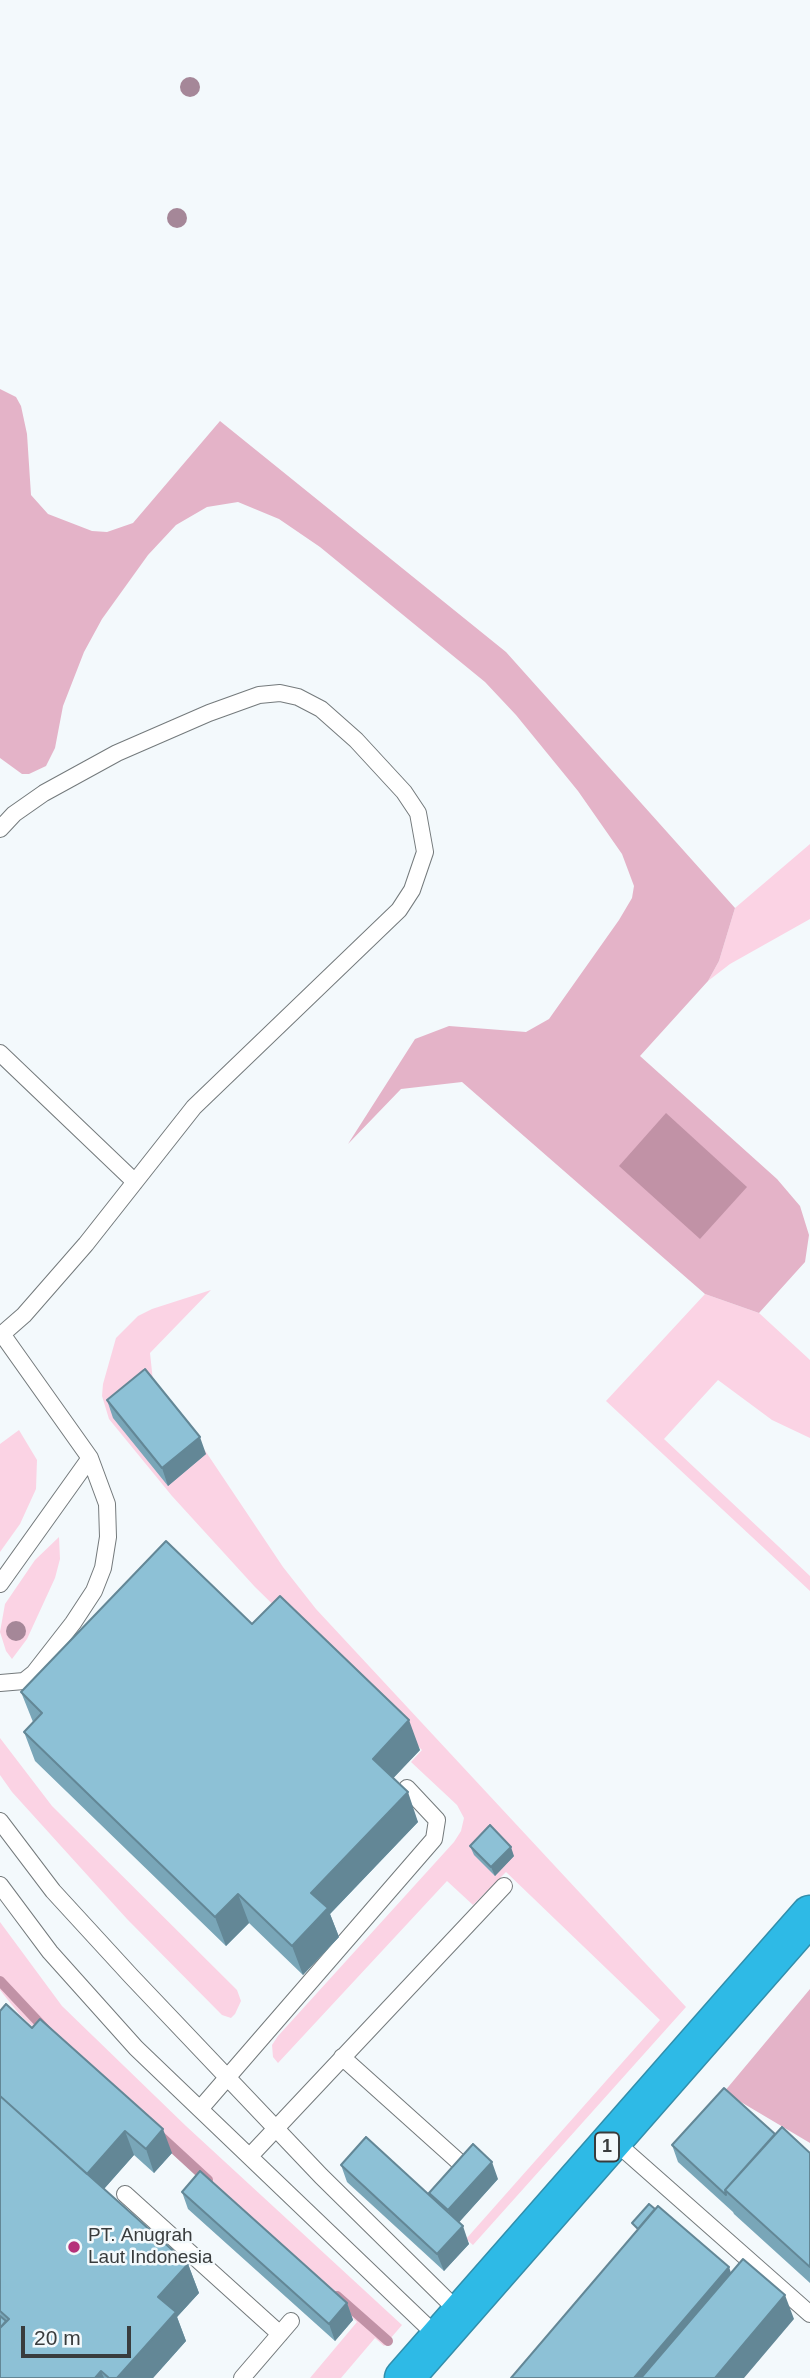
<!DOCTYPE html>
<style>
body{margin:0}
#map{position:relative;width:810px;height:2378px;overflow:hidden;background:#f3f9fc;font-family:Arial,sans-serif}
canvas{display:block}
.scale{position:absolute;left:21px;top:2326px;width:110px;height:32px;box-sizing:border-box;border:4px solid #393c3d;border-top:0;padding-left:9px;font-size:21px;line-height:24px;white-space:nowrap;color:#393c3d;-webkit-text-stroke:5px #f3f9fc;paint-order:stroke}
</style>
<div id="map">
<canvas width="810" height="2378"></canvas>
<div class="scale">20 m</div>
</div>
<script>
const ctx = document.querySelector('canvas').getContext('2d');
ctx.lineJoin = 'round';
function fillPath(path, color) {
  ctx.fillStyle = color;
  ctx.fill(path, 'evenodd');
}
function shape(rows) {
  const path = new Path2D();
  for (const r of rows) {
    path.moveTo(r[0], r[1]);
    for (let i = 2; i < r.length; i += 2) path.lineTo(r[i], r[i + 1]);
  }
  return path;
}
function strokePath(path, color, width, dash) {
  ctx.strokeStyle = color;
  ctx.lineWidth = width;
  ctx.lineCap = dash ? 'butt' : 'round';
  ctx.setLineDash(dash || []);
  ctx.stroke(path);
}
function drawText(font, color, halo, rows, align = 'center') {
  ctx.font = font + ' Arial,sans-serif';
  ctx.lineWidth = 5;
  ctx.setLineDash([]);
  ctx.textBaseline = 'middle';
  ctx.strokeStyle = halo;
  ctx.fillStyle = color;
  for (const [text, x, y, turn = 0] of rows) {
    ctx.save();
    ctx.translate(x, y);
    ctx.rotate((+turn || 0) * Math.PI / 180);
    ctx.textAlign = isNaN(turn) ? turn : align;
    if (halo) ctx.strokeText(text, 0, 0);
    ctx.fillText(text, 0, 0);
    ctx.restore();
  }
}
const green = shape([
 [810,844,810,919,730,964,708,981,719,961,735,908],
 [211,1290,150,1353,153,1381,206,1452,283,1567,316,1609,686,2007,473,2245,466,2239,660,2020,506,1872,473,1905,447,1881,278,2063,273,2057,272,2045,278,2036,454,1842,461,1831,464,1818,457,1805,411,1762,422,1750,255,1587,172,1496,109,1419,102,1396,103,1384,116,1338,138,1316,152,1309],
 [705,1294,759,1313,810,1360,810,1438,772,1420,718,1380,664,1439,810,1576,810,1591,606,1401],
 [19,1430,37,1460,36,1489,20,1524,0,1552,0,1444],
 [59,1537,60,1559,55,1578,27,1639,12,1659,6,1651,0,1632,5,1604,35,1560],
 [0,1738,52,1806,237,1990,241,2001,235,2014,231,2018,222,2015,127,1919,12,1792,0,1775],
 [0,1922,62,2006,186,2126,402,2325,384,2346,375,2338,341,2378,310,2378,357,2322,20,2015,0,1990]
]);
const forest = shape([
 [0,389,16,397,21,406,27,434,31,495,48,514,92,531,107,532,133,523,220,421,506,652,735,908,719,961,708,981,640,1056,777,1179,800,1206,809,1235,805,1262,759,1313,705,1294,462,1082,401,1089,348,1144,415,1039,449,1026,526,1032,549,1019,619,920,632,898,634,886,622,854,578,791,516,715,485,682,320,547,279,519,238,502,207,507,176,525,148,555,102,619,84,652,63,706,55,748,46,766,29,774,22,774,0,758],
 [810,1989,810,2143,724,2092]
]);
const water = shape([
 [666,1113,747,1187,700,1239,619,1166]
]);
const stream = shape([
 [0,1981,46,2030],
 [158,2134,208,2180],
 [337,2296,388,2341]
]);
const lane = shape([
 [0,829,14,814,44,793,117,753,209,713,259,695,280,693,298,697,321,709,356,740,404,792,418,813,425,852,412,890,399,910,194,1107,86,1244,24,1315,0,1336],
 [0,1053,135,1182],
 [0,1584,90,1458],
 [0,1683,24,1681,34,1673,73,1623,94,1591,103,1568,108,1537,107,1504,90,1458,2,1334],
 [0,1821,53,1891,131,1976,321,2176,460,2313],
 [0,1885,50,1952,136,2048,439,2338],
 [342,2057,459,2162],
 [200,2109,434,1839,437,1820,407,1788],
 [613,2140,810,2314],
 [250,2156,504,1886],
 [125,2194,280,2334],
 [242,2378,291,2321]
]);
const highway = shape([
 [404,2378,810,1915]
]);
const trees = [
 [190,87],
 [177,218],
 [16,1631]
];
const wall = shape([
 [107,1400,206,1454,168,1486,113,1418],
 [252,1624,420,1750,393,1778,418,1822,330,1914,339,1937,303,1975,249,1923,226,1946,35,1761,24,1732,33,1722,21,1692],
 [470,1846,514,1856,495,1876,474,1855],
 [0,2011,172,2153,154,2173,134,2155,104,2189,188,2264,199,2293,177,2317,186,2341,153,2378,0,2378],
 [775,2134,810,2153,810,2283,734,2214,733,2212,678,2162,672,2145],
 [341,2165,430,2196,429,2193,498,2179,458,2223,469,2244,444,2271,347,2182],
 [182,2192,347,2303,353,2320,335,2341,188,2209]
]);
const shadedWall = shape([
 [200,1437,206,1454,168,1486,162,1468],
 [409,1720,420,1750,384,1788,373,1759],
 [408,1792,418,1822,330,1914,339,1937,303,1975,292,1946,311,1893],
 [511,1847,514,1856,495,1876,491,1867],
 [238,1894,249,1923,226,1946,215,1917],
 [163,2129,172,2153,154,2173,146,2149],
 [125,2131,134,2155,95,2199,86,2175],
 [492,2162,498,2179,454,2228,448,2210],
 [463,2226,469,2244,444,2271,437,2254],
 [188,2264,199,2293,177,2317,186,2341,153,2378,117,2378,158,2297],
 [729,2267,739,2296,670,2378,634,2378],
 [785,2295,794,2319,744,2378,715,2378],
 [347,2303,353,2320,335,2341,329,2324],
 [101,2371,104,2378,95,2378]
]);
const building = shape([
 [145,1369,200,1437,162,1468,107,1400,145,1369],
 [166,1541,252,1624,280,1596,409,1720,373,1759,408,1792,311,1893,328,1908,292,1946,238,1894,215,1917,24,1732,42,1713,21,1692,166,1541],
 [490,1825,511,1847,491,1867,470,1846,490,1825],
 [6,2004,32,2028,40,2019,163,2129,146,2149,125,2131,87,2174,0,2096,0,2011,6,2004],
 [724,2088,775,2134,725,2190,726,2195,672,2145,724,2088],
 [0,2096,188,2264,158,2297,176,2312,117,2378,109,2378,101,2371,95,2378,0,2378,0,2328,9,2319,0,2311,0,2096],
 [782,2127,810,2153,810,2267,725,2190,782,2127],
 [366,2137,463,2226,437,2254,341,2165,366,2137],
 [473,2144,492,2162,448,2210,429,2193,473,2144],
 [200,2171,347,2303,329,2324,182,2192,200,2171],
 [649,2204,655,2209,638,2229,632,2223,649,2204],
 [658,2206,729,2267,634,2378,511,2378,658,2206],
 [743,2259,785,2295,715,2378,641,2378,743,2259],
 [0,2316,6,2321,0,2328,0,2316]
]);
const markers = [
 [74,2247,7,"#b5327a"]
];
const shields = [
 [607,2147,24]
];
const shieldNames = [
 ["1",607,2147]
];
const poiNames = [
 ["PT. Anugrah",88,2236],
 ["Laut Indonesia",88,2258]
];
fillPath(green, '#fbd3e4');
fillPath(forest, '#e4b3c8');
fillPath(water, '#c192a6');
strokePath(stream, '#c192a6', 10);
strokePath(lane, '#747a7c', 18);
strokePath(highway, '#328eab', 41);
strokePath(lane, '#fff', 16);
strokePath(highway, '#2ebae6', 38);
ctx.fillStyle = '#a58798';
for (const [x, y] of trees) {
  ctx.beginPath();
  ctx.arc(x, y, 10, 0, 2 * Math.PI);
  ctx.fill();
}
fillPath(wall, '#79a6b8');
fillPath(shadedWall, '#638796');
fillPath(building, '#8dc1d6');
strokePath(building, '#638796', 2);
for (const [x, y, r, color] of markers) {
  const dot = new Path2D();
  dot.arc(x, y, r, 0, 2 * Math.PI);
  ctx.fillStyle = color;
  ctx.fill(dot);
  strokePath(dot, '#f3f9fc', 2.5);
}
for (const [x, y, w] of shields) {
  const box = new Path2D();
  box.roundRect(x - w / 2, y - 14.5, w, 29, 5);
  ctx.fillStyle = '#f3f9fc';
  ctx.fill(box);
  strokePath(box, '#393c3d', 2);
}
drawText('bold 18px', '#393c3d', null, shieldNames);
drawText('19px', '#393c3d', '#f3f9fc', poiNames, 'left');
</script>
